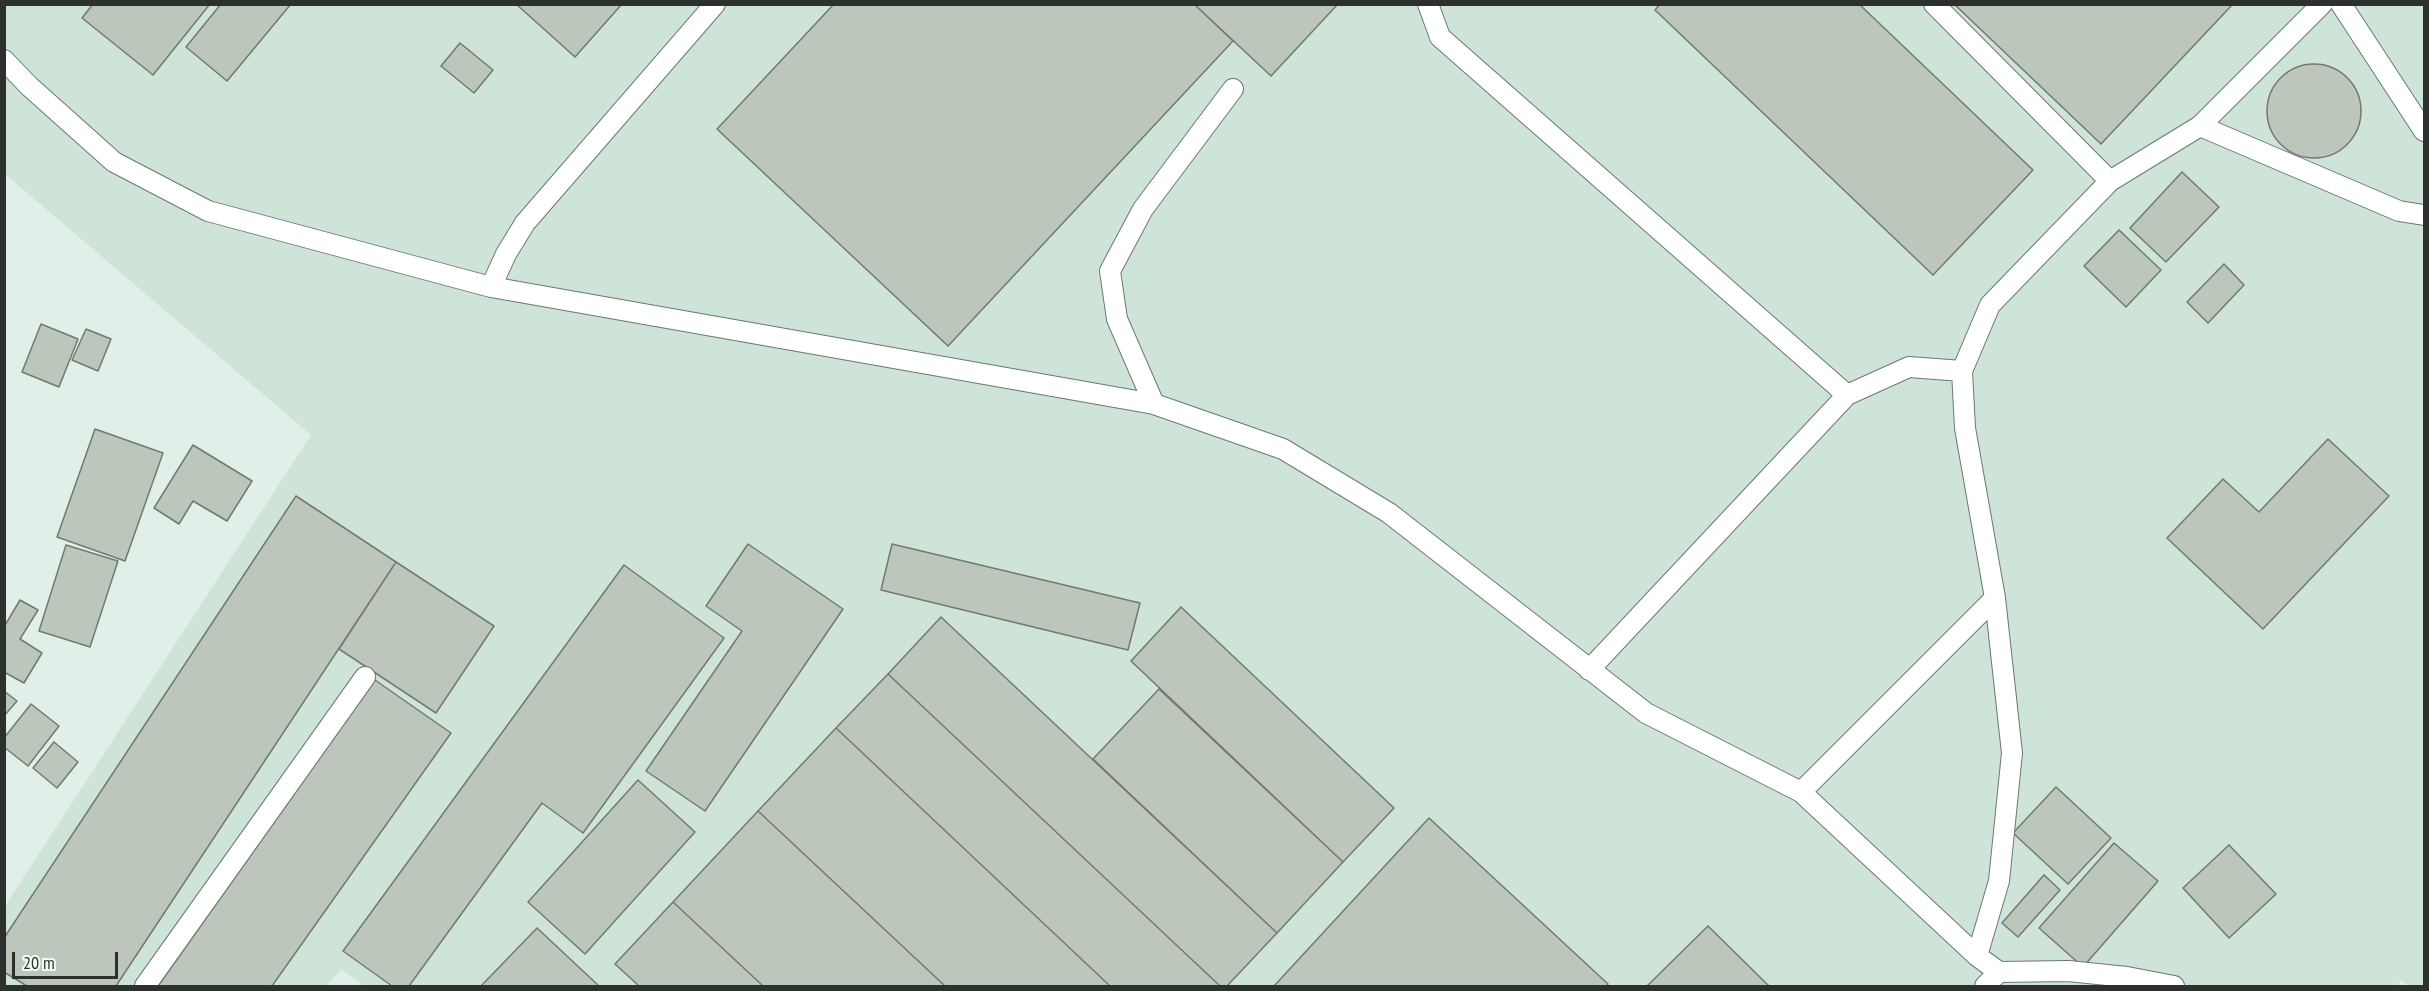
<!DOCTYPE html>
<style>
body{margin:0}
#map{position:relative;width:2429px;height:991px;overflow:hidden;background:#e0efe7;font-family:"PT Sans Narrow",sans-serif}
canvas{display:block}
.frame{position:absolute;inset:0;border:6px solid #2c312e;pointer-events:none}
.scale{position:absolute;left:12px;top:952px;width:106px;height:27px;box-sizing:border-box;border:3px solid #2c312e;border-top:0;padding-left:8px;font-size:18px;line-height:21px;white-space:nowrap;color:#2c312e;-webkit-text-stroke:4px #eefdf5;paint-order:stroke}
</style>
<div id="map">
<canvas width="2429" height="991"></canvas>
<div class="frame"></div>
<div class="scale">20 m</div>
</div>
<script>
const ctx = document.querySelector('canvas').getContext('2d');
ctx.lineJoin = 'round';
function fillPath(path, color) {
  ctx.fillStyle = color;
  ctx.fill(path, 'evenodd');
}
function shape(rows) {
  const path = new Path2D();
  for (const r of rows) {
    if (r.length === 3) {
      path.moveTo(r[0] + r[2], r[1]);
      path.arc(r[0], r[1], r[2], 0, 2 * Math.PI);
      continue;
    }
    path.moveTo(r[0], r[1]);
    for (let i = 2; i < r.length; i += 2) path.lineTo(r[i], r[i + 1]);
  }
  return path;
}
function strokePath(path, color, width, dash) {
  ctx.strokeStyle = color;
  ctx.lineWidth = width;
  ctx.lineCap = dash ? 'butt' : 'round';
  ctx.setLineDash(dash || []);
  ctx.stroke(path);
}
const built = shape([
 [5,5,2424,5,2424,986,2408,986,2401,980,2397,986,364,986,341,969,326,986,5,986,5,906,311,435,5,174]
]);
const building = shape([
 [93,4,210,4,153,75,82,18,93,4],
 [221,4,291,4,227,81,186,47,221,4],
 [516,4,622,4,575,57,516,4],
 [834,4,1194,4,1233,41,948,346,717,129,834,4],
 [1194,4,1338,4,1271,76,1194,4],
 [1660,4,1859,4,2033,170,1933,275,1655,10,1660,4],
 [1954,4,2233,4,2101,144,1954,4],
 [460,43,493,70,474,93,441,66,460,43],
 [2314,111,47],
 [2182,172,2219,207,2166,262,2130,228,2182,172],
 [2119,230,2161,270,2126,307,2084,266,2119,230],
 [2224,264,2244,285,2208,323,2187,302,2224,264],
 [41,324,78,339,59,387,22,372,41,324],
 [86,329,111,339,98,371,72,360,86,329],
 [95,429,163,453,125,561,57,537,95,429],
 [2328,439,2389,496,2263,629,2167,538,2223,479,2259,512,2328,439],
 [193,445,252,481,227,521,193,501,179,524,154,508,193,445],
 [296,496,396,562,116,986,27,986,4,972,4,938,296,496],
 [748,544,843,609,705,811,646,771,742,631,706,606,748,544],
 [892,544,1140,603,1128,650,881,590,892,544],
 [66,545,118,561,90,647,39,631,66,545],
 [396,562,494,626,436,713,339,649,396,562],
 [624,565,724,638,583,833,542,803,409,986,392,986,343,951,624,565],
 [20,600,38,610,20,639,42,653,24,683,4,672,4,627,20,600],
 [1181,607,1394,808,1343,862,1131,661,1181,607],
 [941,617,1277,933,1227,986,1220,986,888,674,941,617],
 [888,674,1220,986,1110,986,836,728,888,674],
 [375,680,451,733,272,986,158,986,375,680],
 [1159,689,1343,862,1277,933,1093,759,1159,689],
 [4,691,17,701,4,716,4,691],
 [31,704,59,726,28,766,4,747,4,738,31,704],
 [836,728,1110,986,945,986,758,811,836,728],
 [54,742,78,762,57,788,33,768,54,742],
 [638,780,695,832,585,954,528,902,638,780],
 [2056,787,2111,838,2068,884,2013,833,2056,787],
 [758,811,945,986,763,986,673,902,758,811],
 [1429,818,1608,984,1606,986,1274,986,1429,818],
 [2114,843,2158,881,2083,967,2039,928,2114,843],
 [2229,845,2276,894,2229,938,2183,888,2229,845],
 [2044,875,2060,890,2018,937,2002,923,2044,875],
 [673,902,763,986,639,986,615,964,673,902],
 [1708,926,1769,986,1647,986,1708,926],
 [537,928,599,986,481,986,537,928]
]);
const service = shape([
 [1428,4,1440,37,1847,395],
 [1934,4,2110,181],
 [2341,4,2424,131],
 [4,60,29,86,114,162,208,211,491,287,1154,404,1283,449,1389,513,1646,713,1801,792],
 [2200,126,2399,211,2424,215],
 [491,287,506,254,525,223,715,4],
 [1154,404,1117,319,1110,271,1143,209,1233,89],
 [1589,670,1847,395,1909,367,1962,371],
 [1977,956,1999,881,2012,753,1995,598],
 [145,986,365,677],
 [1985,986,1999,972],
 [2174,986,2127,977,2068,971,1999,972,1977,956,1801,792,1995,598,1965,428,1962,371,1990,305,2110,181,2200,126,2322,4]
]);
fillPath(built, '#cfe4d9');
fillPath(building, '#bdc6ba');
strokePath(building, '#727a70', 1.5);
strokePath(service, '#6b7871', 22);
strokePath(service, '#fff', 20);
</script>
